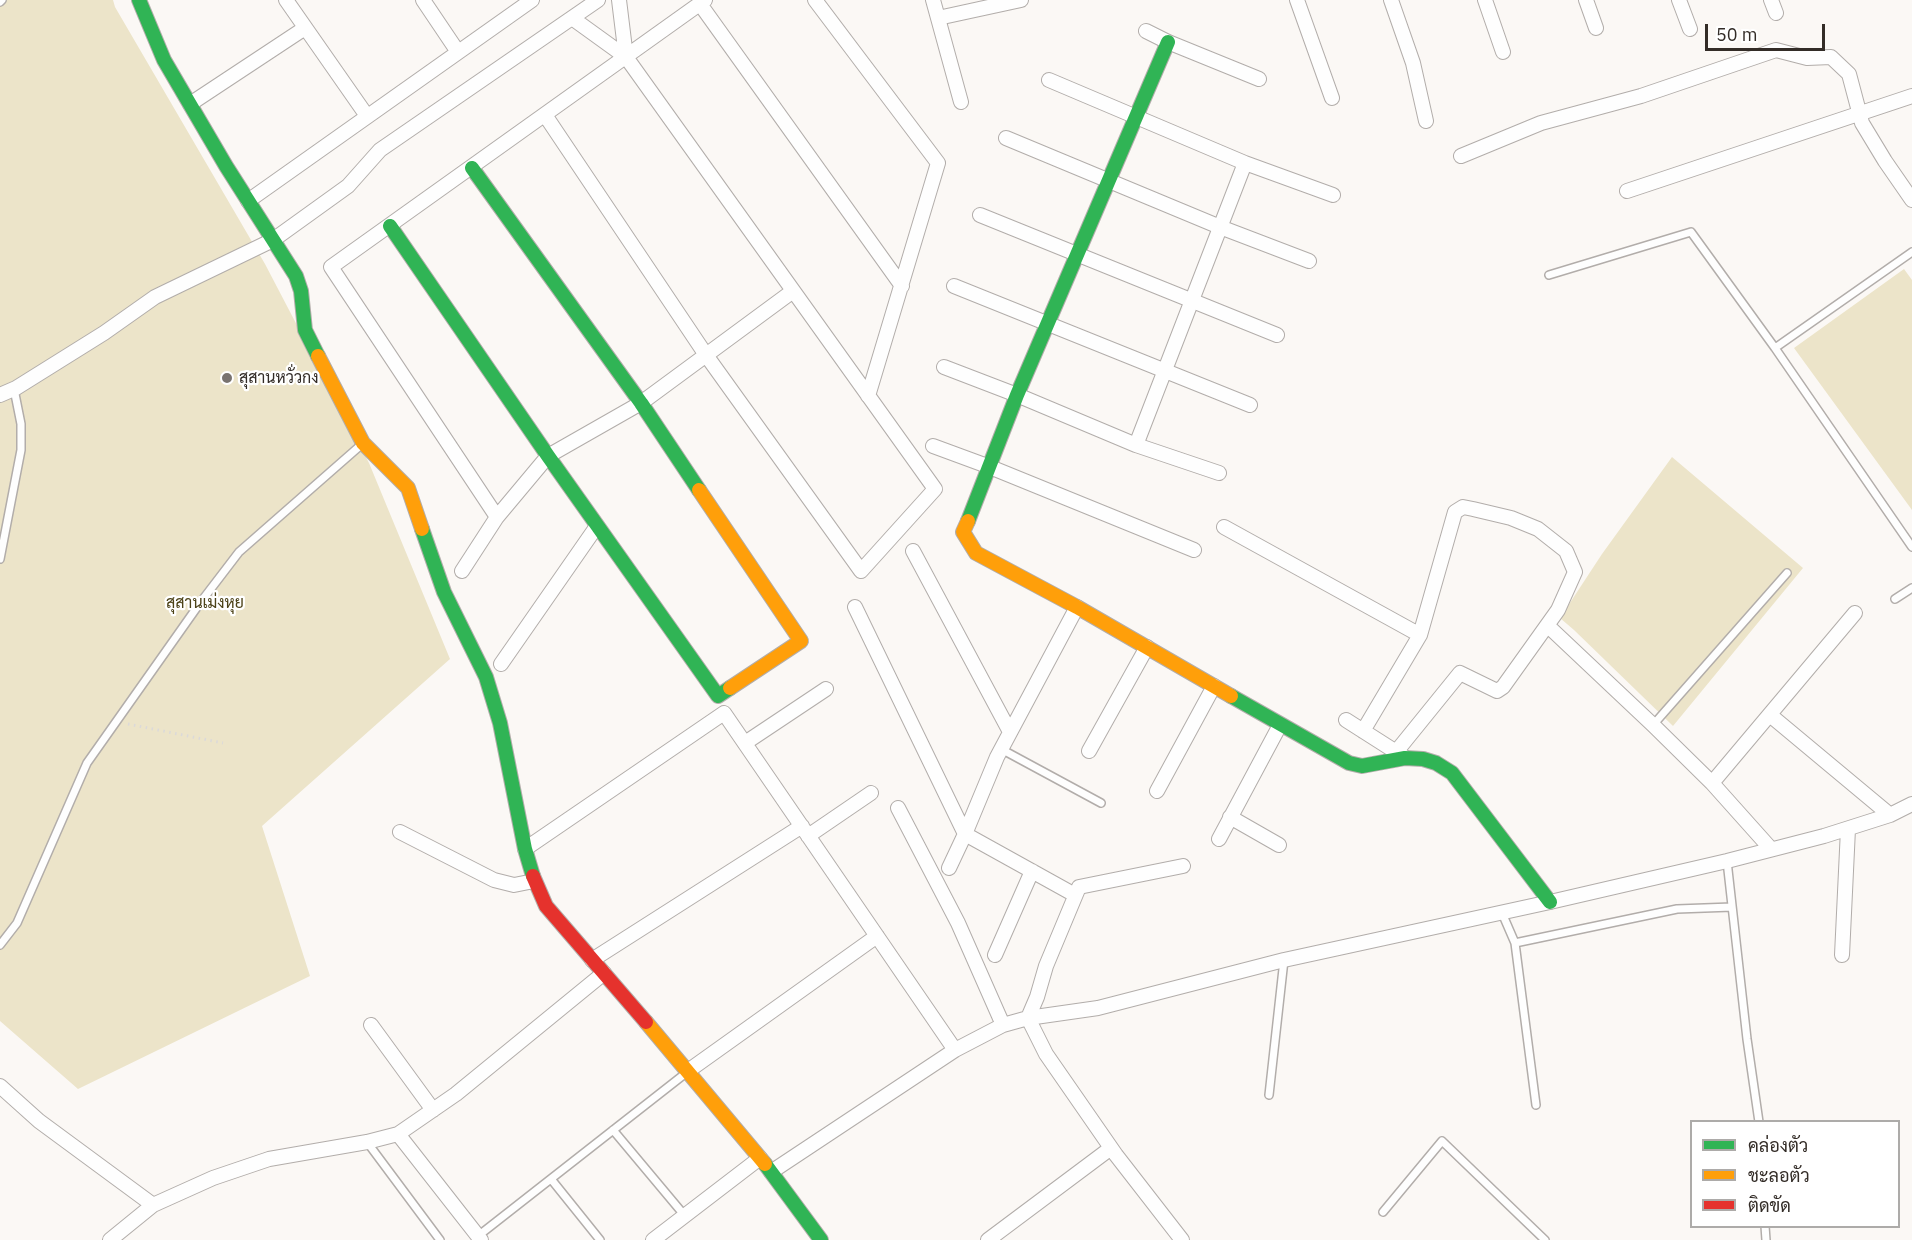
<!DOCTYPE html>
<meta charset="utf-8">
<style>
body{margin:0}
#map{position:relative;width:1912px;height:1240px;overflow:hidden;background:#fbf8f5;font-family:"IBM Plex Sans",Sarabun,sans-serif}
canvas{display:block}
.legend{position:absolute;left:1690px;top:1120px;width:210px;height:108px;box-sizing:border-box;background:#fff;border:2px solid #adaba9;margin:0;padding:8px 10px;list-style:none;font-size:18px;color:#332c27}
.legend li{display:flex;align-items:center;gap:12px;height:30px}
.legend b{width:30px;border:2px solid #adaba9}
.scale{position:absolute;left:1705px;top:24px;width:120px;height:27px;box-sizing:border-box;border:3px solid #332c27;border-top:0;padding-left:8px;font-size:18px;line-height:21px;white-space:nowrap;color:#332c27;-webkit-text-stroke:4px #fff;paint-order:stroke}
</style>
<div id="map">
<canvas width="1912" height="1240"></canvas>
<ul class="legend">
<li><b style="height:8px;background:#30b455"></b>คล่องตัว</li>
<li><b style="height:8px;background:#ff9f0a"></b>ชะลอตัว</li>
<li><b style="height:8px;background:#e5322d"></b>ติดขัด</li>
</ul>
<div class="scale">50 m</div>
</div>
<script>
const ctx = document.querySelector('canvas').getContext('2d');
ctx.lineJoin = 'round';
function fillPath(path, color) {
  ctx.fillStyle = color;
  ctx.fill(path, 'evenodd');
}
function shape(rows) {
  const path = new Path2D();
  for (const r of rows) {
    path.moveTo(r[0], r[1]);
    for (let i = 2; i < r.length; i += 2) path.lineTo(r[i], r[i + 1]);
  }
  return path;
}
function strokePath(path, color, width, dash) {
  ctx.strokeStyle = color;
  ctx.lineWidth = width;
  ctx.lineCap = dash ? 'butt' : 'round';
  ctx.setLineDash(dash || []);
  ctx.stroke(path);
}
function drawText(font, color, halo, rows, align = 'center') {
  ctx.font = font + ' "IBM Plex Sans",Sarabun,sans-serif';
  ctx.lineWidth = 4.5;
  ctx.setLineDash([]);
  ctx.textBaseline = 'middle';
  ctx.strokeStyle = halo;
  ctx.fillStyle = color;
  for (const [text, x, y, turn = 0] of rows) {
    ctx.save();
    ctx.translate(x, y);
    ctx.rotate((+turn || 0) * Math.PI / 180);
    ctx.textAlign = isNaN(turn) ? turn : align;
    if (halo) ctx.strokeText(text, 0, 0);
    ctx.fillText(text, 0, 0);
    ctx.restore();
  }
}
const green = shape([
 [0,0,113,0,115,7,265,264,369,463,450,659,262,826,310,976,78,1089,0,1021],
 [1904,269,1912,280,1912,510,1794,348],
 [1672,457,1803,568,1673,726,1574,630,1560,618,1602,554]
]);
const path = shape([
 [128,724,223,743]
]);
const lane = shape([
 [0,2,2,0],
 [1549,275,1691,232,1775,348,1912,547],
 [1775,348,1912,252],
 [0,559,21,450,21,424,14,389],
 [1895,599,1912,588],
 [1653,725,1787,573],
 [1001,749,1101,803],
 [1727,861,1747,1039,1759,1122],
 [1502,913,1515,943],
 [0,945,17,923,87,763,200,603,239,552,361,445],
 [1269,1095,1284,960],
 [1536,1105,1515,943,1677,909,1732,907],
 [613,1130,685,1216],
 [367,1142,440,1240],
 [551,1179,600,1240],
 [1383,1212,1442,1141,1545,1240],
 [1765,1226,1766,1240],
 [478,1236,686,1073]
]);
const street = shape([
 [286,0,367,116],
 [423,0,458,52],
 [815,0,938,163,868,396],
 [933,0,961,102],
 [1297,0,1332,98],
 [1391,0,1413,63,1426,121],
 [1485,0,1503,52],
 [1586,0,1596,28],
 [1679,0,1690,29],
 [1771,0,1776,13],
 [700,4,902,286],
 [572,18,626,57,619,0],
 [938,18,1021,0],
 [1146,31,1168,42,1259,79],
 [1049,80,1245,163,1333,195],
 [190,104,305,28],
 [545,115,706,355,861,571,935,489,626,57],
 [1006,138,1220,227,1309,261],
 [1461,156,1541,123,1641,96,1776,50,1807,58,1831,57,1849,74,1862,123,1885,161,1912,200],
 [1627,191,1912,96],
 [248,201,532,0],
 [980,215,1277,335],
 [954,286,1250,405],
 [944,367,1017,395,1136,445,1219,473],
 [0,395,16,388,104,333,155,297,273,240,348,186,380,150,598,0],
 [1136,445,1245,163],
 [933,446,990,467,1194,550],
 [497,517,331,267,705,0],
 [1224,527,1420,635],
 [913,551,1010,732],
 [462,571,497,517,548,456,641,403,793,291],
 [855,607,965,834,1075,895],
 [1548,626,1653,725,1712,783,1771,849],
 [501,664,597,526],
 [1770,715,1890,815],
 [1346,720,1404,757],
 [1363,731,1420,635,1455,512,1463,507,1473,509,1511,518,1538,529,1566,551,1575,572,1558,610,1503,687,1497,691,1460,673,1396,752],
 [745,743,826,689],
 [1089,751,1147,647],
 [1712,783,1855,613],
 [1157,791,1214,686],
 [898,808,958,923,1003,1025],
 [1230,817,1279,845],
 [400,832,494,880,514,885,534,881],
 [808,836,871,793],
 [1219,839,1280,725],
 [525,849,724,713,955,1050],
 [949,868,965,834,997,757,1077,607],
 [995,955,1032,871],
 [1842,955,1848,829],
 [592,960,802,826],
 [371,1025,433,1110],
 [688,1071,877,936],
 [0,1086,39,1121,153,1205],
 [398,1134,481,1240],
 [771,1172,955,1050,1003,1025,1028,1018,1098,1008,1284,960,1550,902,1727,861,1824,836,1890,815,1912,804],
 [110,1240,153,1205,213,1178,269,1159,367,1142,398,1134,456,1094,604,973],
 [653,1240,760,1158],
 [988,1240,1111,1148],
 [1182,1240,1116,1155,1046,1054,1028,1018,1037,997,1046,966,1079,887,1183,866]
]);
const fast = shape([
 [139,0,164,60,226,166,296,276,301,291,305,330,318,356],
 [472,168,641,403,699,490],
 [390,226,548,456,718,696,730,688],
 [968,521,1017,395,1168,42],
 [422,529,444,592,486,677,500,723,525,849,533,876],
 [1231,696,1349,763,1362,766,1405,758,1423,759,1436,763,1452,773,1550,902],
 [765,1164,821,1240]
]);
const slow = shape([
 [318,356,363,443,408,488,422,529],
 [699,490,801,641,730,688],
 [968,521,963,532,976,553,1077,607,1231,696],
 [646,1022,765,1164]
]);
const jam = shape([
 [533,876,546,906,646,1022]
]);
const markers = [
 [227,378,6,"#79736f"]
];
const poiNames = [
 ["สุสานหวั่วกง",239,378]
];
const parkNames = [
 ["สุสานเม่งหุย",205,603]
];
fillPath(green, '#ece4c9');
strokePath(lane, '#b2adaa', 10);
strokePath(street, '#b2adaa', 16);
strokePath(fast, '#b2adaa', 16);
strokePath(slow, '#b2adaa', 16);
strokePath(jam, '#b2adaa', 16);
strokePath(path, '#dbd9d9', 3, [1.5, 4.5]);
strokePath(lane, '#fefefe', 7);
strokePath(street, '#fefefe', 14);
strokePath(fast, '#30b455', 14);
strokePath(slow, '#ff9f0a', 14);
strokePath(jam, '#e5322d', 14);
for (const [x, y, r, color] of markers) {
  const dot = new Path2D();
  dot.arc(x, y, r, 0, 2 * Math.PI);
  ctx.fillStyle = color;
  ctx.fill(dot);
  strokePath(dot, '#fff', 2);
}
drawText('16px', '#332c27', '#fff', poiNames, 'left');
drawText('16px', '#4c4218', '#fff', parkNames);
</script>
